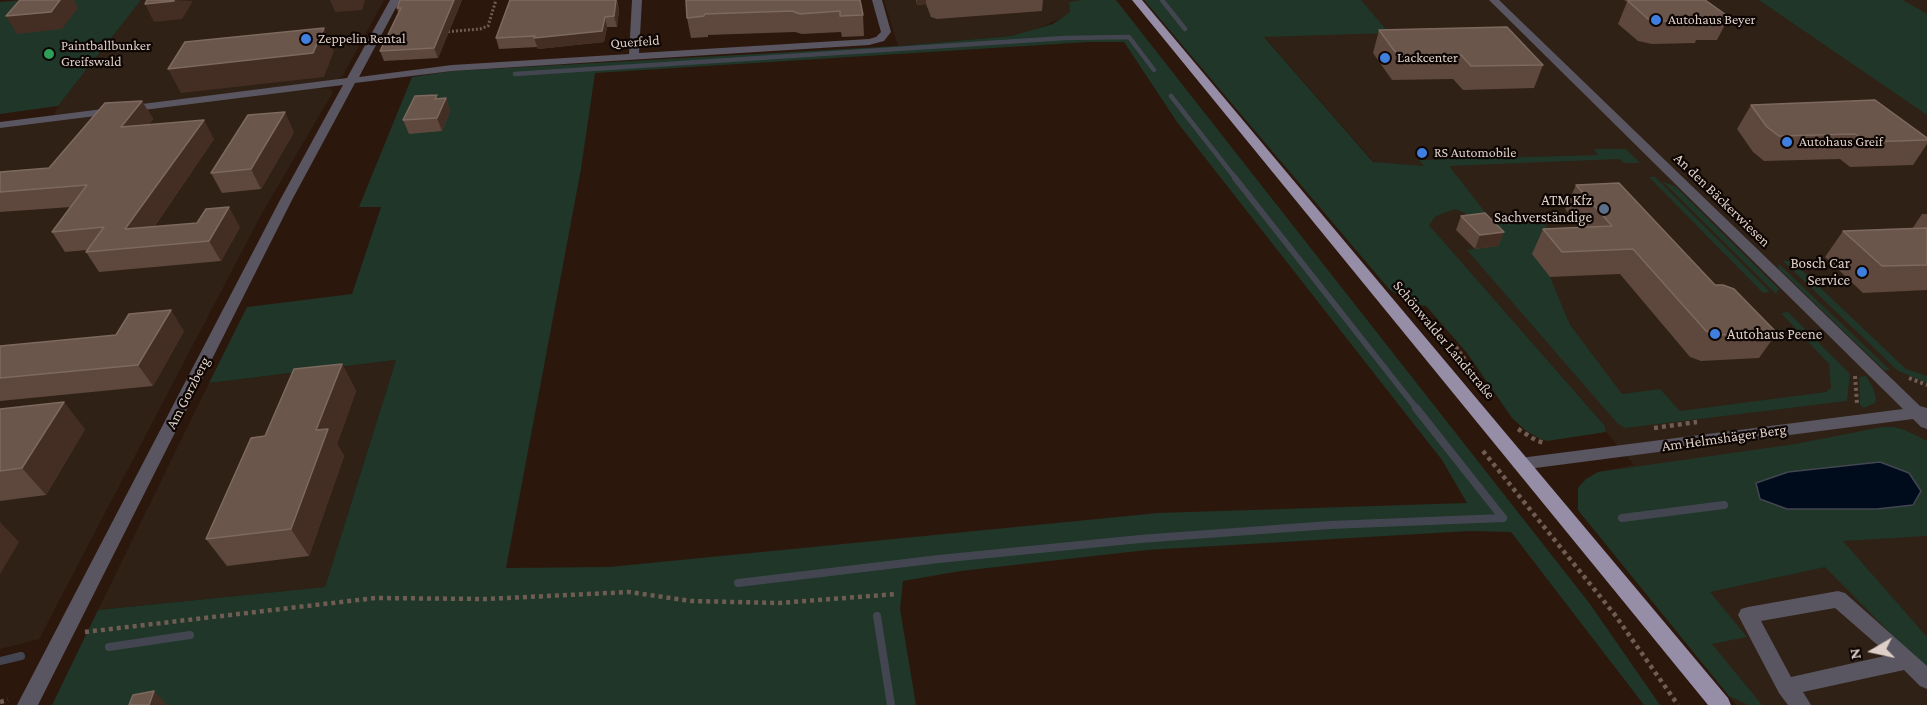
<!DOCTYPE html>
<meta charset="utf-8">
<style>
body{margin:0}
#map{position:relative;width:1927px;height:705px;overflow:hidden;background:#2c170d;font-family:"Crimson Pro",serif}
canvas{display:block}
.north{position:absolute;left:1843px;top:621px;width:60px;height:60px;-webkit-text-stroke:4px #0e0603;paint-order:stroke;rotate:261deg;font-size:16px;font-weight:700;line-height:24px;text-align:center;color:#decfc8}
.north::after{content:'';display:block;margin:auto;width:21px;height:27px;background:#decfc8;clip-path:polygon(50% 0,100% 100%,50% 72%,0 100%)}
</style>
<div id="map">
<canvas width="1927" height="705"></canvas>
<div class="north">N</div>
</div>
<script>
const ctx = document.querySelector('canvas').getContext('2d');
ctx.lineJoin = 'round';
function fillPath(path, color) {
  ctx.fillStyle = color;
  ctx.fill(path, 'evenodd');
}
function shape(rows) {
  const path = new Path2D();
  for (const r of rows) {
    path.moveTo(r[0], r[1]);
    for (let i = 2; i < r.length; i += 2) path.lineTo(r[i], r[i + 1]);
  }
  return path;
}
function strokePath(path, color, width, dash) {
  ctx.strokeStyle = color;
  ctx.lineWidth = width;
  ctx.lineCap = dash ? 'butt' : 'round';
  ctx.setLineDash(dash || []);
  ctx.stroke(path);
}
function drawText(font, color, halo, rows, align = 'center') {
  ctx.font = font + ' "Crimson Pro",serif';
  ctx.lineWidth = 4.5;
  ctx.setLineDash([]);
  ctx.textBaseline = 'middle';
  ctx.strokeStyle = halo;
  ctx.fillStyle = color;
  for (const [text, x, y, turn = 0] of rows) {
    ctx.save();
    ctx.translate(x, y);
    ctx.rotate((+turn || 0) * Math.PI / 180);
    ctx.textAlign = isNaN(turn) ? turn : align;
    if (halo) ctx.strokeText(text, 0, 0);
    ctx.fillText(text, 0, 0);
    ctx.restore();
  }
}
const commercial = shape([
 [141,0,384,0,342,77,333,81,54,115,58,106],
 [884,0,1082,0,1082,1,1069,2,1070,12,1064,17,1034,30,1011,36,898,46],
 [1232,0,1927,0,1927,705,1736,705,1578,510,1578,488,1586,479,1598,472,1634,465,1606,432,1605,426],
 [317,88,330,89,333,92,261,215,39,639,0,649,0,127],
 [396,360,325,587,98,610,209,383]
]);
const green = shape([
 [23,0,141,0,58,106,0,114,0,2],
 [1082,0,1116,0,1590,604,1660,705,1644,705,1511,532,1470,531,1147,550,961,571,903,581,900,609,916,705,52,705,98,610,325,587,396,360,209,383,247,307,352,294,381,207,359,207,412,77,452,71,898,46,1011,36,1053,24,1070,12,1069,2],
 [1089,42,1124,42,1177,122,1442,460,1467,503,1158,513,609,567,506,568,581,169,595,73],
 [1144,0,1361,0,1389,33,1264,37,1373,162,1424,166,1419,160,1598,155,1594,149,1626,149,1640,163,1624,163,1620,159,1449,166,1492,221,1540,219,1568,252,1533,254,1550,277,1570,325,1622,394,1660,389,1680,411,1826,392,1831,388,1829,364,1781,313,1788,312,1850,374,1847,401,1625,428,1617,423,1467,250,1498,245,1465,213,1455,209,1436,216,1429,225,1605,426,1606,432,1547,441,1540,439,1525,430,1512,418,1467,353,1426,306,1411,304,1389,289],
 [1759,0,1903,0,1927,14,1927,115],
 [1649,177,1655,177,1770,292,1763,293],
 [1662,181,1676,187,1779,289,1776,294],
 [1783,261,1792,261,1906,369,1927,376,1927,383,1898,371],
 [1779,264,1890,370,1884,370,1778,268],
 [1866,376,1873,388,1876,398,1875,403,1864,408,1860,405,1859,377],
 [1882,427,1894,427,1905,430,1927,441,1927,536,1843,541,1927,637,1927,670,1825,567,1710,592,1747,637,1712,644,1762,705,1748,705,1729,696,1578,510,1578,488,1586,479,1598,472,1795,444]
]);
const water = shape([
 [1880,462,1909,473,1921,491,1913,505,1877,509,1787,509,1760,499,1756,483,1788,472,1880,462]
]);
const streamFar2 = shape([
 [1162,0,1185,29],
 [515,74,1065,38,1129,37,1154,70],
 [1171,96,1236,179]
]);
const streamFar1 = shape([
 [1235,178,1417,409]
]);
const stream = shape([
 [1416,408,1503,518],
 [1622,518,1724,505],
 [738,583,939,559,1140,539,1330,525,1503,518],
 [877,616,891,705],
 [109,647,190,635],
 [0,661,21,656]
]);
const pathFar2 = shape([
 [444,32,480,29,488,26,496,0]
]);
const pathFar1 = shape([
 [1456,347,1493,398],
 [1855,376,1857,404],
 [1909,378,1927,385]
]);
const path = shape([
 [1654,428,1697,422],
 [1518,429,1537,441,1546,443],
 [1483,451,1615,615,1678,705],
 [85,632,375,598,486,599,629,592,691,601,779,603,897,594],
 [0,702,8,700]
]);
const minor = shape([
 [390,0,400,0,359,77,452,65,629,54,632,0,642,0,639,53,869,39,876,37,881,32,872,0,882,0,891,32,884,41,869,45,452,71,355,83,292,200,38,705,17,705,280,200,343,85,0,128,0,122,347,78,390,0],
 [1489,0,1499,0,1920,406,1927,408,1927,429,1921,427,1913,419,1520,470,1514,468,1512,464,1514,460,1520,458,1903,409,1489,0],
 [1838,591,1845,593,1927,666,1927,689,1920,686,1904,670,1803,692,1811,705,1788,705,1779,693,1738,615,1741,609,1748,607,1838,591],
 [1835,608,1889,655,1791,677,1761,621,1835,608]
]);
const major = shape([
 [1132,0,1142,0,1728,698,1731,705,1708,705,1132,0]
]);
const wall = shape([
 [462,0,438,58,384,61,380,51,398,13,397,8],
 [617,0,619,10,617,27,607,27,604,42,538,49,537,47,499,49,496,38],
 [686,0,860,0,863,15,864,36,842,37,841,32,802,34,795,32,708,35,708,37,691,38,687,18],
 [916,0,1043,0,1042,11,937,19,931,17,926,4,917,5],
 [1624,0,1705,0,1729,17,1717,40,1696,40,1695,43,1652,44,1638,41,1618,24,1627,2],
 [1379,30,1543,65,1534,88,1463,90,1453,79,1392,80,1373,53],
 [446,98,450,111,442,131,409,134,403,120,438,99],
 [142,101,153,119,149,124,214,139,154,227,240,227,221,261,99,272,86,252,87,250,65,252,52,232,71,207,0,212,0,172,49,168],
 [1751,105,1927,138,1927,144,1913,165,1850,167,1840,159,1764,161,1753,152,1737,129],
 [294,132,261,189,222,193,211,173],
 [1576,185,1715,285,1777,333,1759,358,1701,361,1690,357,1620,274,1550,277,1532,254,1543,229,1580,227,1565,209],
 [1922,214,1927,214,1927,290,1863,293,1825,257,1843,231,1912,229],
 [1461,216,1504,232,1498,246,1475,249,1456,230],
 [184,331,153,386,0,401,0,346,116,335],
 [342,364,356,391,337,444,344,456,309,556,227,566,206,539,265,436],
 [0,409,85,429,46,495,0,501]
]);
const shadedWall = shape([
 [60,0,74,0,78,8,62,29,17,34,6,16],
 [174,0,193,1,182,19,154,22,145,4],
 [330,0,365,0,362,10,335,12],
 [454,0,462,0,438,58,434,48],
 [616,0,619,10,617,27,614,16],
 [917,0,926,0,926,4,917,5],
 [605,17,607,27,604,42,538,49,534,38],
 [324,28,334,51,324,77,181,93,168,69],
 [446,98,450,111,442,131,437,118],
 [142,101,153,119,132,146,121,127],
 [285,112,294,132,261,189,251,169],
 [204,120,214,139,140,247,125,229],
 [229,207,240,227,221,261,209,241],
 [1504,232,1498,246,1475,249,1480,235],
 [171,310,184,331,153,386,138,365],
 [342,364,356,391,337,444,344,456,309,556,291,529,316,430],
 [64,402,85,429,46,495,22,468],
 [0,522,19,542,0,574],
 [154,691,167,705,149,705]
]);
const building = shape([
 [20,0,60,0,51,12,6,16,20,0],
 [147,0,174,0,174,1,145,4,147,0],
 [400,0,454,0,434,48,380,51,401,8,397,8,400,0],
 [510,0,616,0,614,16,605,17,602,31,534,38,535,36,496,38,510,0],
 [686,0,860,0,863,15,840,16,840,11,800,14,792,11,705,14,704,16,687,18,686,0],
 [1629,0,1705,0,1729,17,1708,17,1706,20,1663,21,1648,19,1628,1,1629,0],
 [1507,27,1543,65,1471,66,1461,55,1399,57,1379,30,1507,27],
 [324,28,313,53,168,69,185,42,324,28],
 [437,95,435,99,446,98,437,118,403,120,415,96,437,95],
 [1875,100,1927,138,1927,140,1866,142,1855,134,1779,136,1767,127,1751,105,1875,100],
 [142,101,121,127,204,120,125,229,197,223,206,209,229,207,209,241,86,252,104,227,52,232,87,185,0,192,0,172,49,168,105,103,142,101],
 [285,112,251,169,211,173,248,115,285,112],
 [1619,183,1715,285,1723,285,1734,289,1777,333,1717,335,1706,331,1633,249,1562,252,1543,229,1612,226,1576,185,1619,183],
 [1485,213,1504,232,1480,235,1461,216,1485,213],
 [1927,228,1927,265,1882,266,1843,231,1927,228],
 [171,310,138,365,0,378,0,346,116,335,129,314,171,310],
 [342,364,316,430,328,429,291,529,206,539,251,438,265,436,294,369,342,364],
 [64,402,22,468,0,471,0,409,64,402],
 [154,691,149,705,129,705,133,695,154,691]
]);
const markers = [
 [1656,20,6,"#3f7fe0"],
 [306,39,6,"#3f7fe0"],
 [49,54,6,"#2e9e5b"],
 [1385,58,6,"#3f7fe0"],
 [1787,142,6,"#3f7fe0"],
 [1422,153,6,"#3f7fe0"],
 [1604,209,6,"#5c6f8a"],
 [1862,272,6,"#3f7fe0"],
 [1715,334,6,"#3f7fe0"]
];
const farPoinames = [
 ["Autohaus Beyer",1668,20],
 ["Zeppelin Rental",318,39],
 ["Paintballbunker",61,46],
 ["Greifswald",61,62],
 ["Lackcenter",1397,58],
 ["Autohaus Greif",1799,142],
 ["RS Automobile",1434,153]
];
const farStreetnames = [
 ["Querfeld",635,42,-4]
];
const poiNames = [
 ["ATM Kfz",1592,200],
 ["Sachverständige",1592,217],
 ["Bosch Car",1850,263],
 ["Service",1850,280],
 ["Autohaus Peene",1727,334,"left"]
];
const streetNames = [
 ["An den Bäckerwiesen",1722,200,44],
 ["Schönwalder Landstraße",1444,340,50],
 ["Am Gorzberg",188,393,-63],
 ["Am Helmshäger Berg",1724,438,-8]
];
fillPath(commercial, '#2f2115');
fillPath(green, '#1f3628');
fillPath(water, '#000b1c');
strokePath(water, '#434650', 1.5);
strokePath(streamFar2, '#434650', 4.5);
strokePath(streamFar1, '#434650', 6);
strokePath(stream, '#434650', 8);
strokePath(pathFar2, '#6f5c53', 3, [2, 2]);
strokePath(pathFar1, '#6f5c53', 4, [3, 3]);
strokePath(path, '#6f5c53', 4.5, [4, 4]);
fillPath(minor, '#595561');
fillPath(major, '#968da6');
fillPath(wall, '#5e473c');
fillPath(shadedWall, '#442e23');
fillPath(building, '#6b564c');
strokePath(building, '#7d695f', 1.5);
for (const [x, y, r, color] of markers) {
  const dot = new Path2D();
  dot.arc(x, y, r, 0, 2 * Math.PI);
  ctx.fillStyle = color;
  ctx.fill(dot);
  strokePath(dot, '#0e0603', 2);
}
drawText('14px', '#decfc8', '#0e0603', farPoinames, 'left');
drawText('14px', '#decfc8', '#0e0603', farStreetnames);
drawText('15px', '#decfc8', '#0e0603', poiNames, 'right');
drawText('15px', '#decfc8', '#0e0603', streetNames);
</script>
